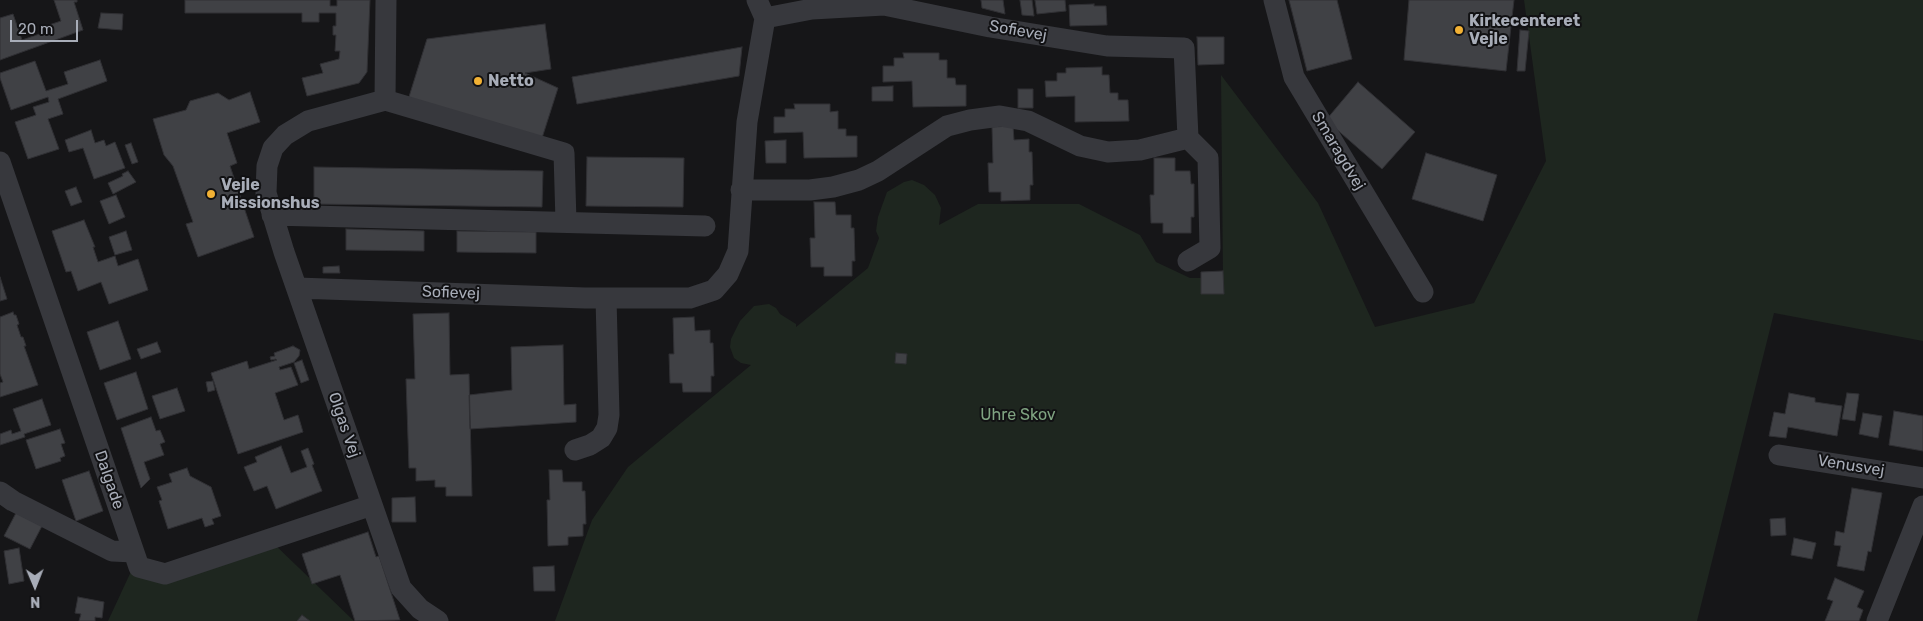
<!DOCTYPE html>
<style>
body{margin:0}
#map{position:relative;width:1923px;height:621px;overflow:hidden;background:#161618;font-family:Rubik,sans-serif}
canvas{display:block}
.north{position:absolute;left:10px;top:561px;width:50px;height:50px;-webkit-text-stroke:4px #111113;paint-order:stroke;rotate:179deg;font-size:14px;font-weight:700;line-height:20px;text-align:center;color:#a8adb8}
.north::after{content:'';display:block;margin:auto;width:18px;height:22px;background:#a8adb8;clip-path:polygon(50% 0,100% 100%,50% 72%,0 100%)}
.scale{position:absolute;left:10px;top:20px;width:68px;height:22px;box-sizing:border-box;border:2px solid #a8adb8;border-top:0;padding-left:6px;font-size:15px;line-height:18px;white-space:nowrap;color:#a8adb8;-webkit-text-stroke:4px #111113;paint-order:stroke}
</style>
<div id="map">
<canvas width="1923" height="621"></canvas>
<div class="north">N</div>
<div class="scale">20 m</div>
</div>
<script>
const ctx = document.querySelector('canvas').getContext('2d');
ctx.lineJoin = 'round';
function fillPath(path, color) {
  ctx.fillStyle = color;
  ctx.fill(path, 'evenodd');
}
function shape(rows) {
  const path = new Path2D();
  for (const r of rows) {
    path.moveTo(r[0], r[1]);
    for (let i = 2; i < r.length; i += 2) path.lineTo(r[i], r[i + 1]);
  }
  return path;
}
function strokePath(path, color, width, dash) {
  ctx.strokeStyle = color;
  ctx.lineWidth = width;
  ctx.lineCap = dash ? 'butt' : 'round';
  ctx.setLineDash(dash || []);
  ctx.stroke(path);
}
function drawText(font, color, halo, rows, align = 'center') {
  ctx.font = font + ' Rubik,sans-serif';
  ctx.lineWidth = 4;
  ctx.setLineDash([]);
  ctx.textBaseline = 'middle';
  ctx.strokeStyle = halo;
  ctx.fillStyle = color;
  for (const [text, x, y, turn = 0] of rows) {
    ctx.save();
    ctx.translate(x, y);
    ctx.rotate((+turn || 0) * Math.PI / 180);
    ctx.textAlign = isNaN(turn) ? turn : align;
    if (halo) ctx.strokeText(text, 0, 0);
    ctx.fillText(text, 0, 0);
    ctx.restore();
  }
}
const green = shape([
 [1524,0,1923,0,1923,341,1774,313,1697,621,555,621,592,520,628,467,751,365,741,363,734,358,730,347,731,339,740,321,754,306,769,304,776,308,780,314,796,324,796,327,868,268,879,238,876,231,878,217,887,192,904,182,912,180,924,185,935,195,941,208,939,225,978,204,1079,204,1140,235,1156,262,1190,278,1223,278,1221,75,1318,203,1375,327,1474,303,1546,161],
 [270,540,354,621,108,621,134,565,168,577]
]);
const building = shape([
 [54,0,77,0,77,2,74,2,83,30,0,60,0,18,13,14,22,40,51,30,49,25,61,21,54,0],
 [185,0,330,0,330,6,337,6,337,0,370,0,367,72,359,83,307,96,302,78,323,73,320,64,339,59,340,51,335,51,336,35,333,35,333,26,336,26,336,13,319,13,319,22,302,22,302,13,185,13,185,0],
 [981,0,1003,0,1005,14,982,8,981,0],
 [1020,0,1032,0,1034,16,1022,15,1020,0],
 [1035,0,1065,0,1066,11,1037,14,1035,0],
 [1289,0,1337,0,1352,59,1307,71,1289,0],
 [1409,0,1514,0,1506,71,1404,60,1409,0],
 [1094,4,1094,6,1106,6,1107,25,1070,26,1069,5,1094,4],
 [101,13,123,14,122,30,98,28,101,13],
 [545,24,551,69,525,73,558,88,542,138,408,100,427,39,545,24],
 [1520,30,1529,31,1525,71,1517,71,1520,30],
 [1197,37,1224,37,1224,64,1198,65,1197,37],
 [742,47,739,76,577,104,572,77,742,47],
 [903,53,939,53,939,60,947,60,947,78,955,78,956,85,966,85,966,106,913,107,912,81,883,82,883,66,894,66,894,58,904,58,903,53],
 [100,60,107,81,58,99,63,114,48,119,59,149,28,159,15,122,36,115,33,107,49,102,48,97,11,110,0,78,0,73,35,61,46,91,68,84,64,72,100,60],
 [1102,67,1102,75,1109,75,1110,93,1118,93,1118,100,1128,100,1129,121,1075,122,1075,96,1046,97,1045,81,1057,81,1057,73,1066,73,1066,68,1102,67],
 [1358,82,1415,132,1382,169,1326,120,1358,82],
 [893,86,893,101,872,101,872,87,893,86],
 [1018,89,1033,89,1033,108,1018,108,1018,89],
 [250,92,260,122,227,133,237,163,230,166,254,237,198,257,186,224,193,222,173,166,164,155,153,119,186,110,190,101,218,93,229,100,250,92],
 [794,104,830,104,830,112,838,111,838,129,846,129,846,136,857,136,857,157,804,158,803,132,774,133,774,117,785,117,785,109,795,109,794,104],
 [1013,126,1014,140,1029,139,1029,152,1032,152,1033,185,1030,185,1030,200,1001,201,1001,192,989,192,988,163,993,163,992,127,1013,126],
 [91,130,95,143,104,140,106,146,115,142,125,168,94,179,83,148,69,152,65,140,91,130],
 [786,140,786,163,766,163,765,141,786,140],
 [131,143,138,162,132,164,125,145,131,143],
 [1426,153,1497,175,1483,221,1412,199,1426,153],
 [587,157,684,158,683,207,586,206,587,157],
 [1154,158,1175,158,1175,171,1190,171,1191,184,1194,184,1194,217,1191,217,1191,233,1163,233,1163,223,1151,223,1150,195,1154,195,1154,158],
 [314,167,543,171,542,207,314,204,314,167],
 [128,171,136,182,113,194,108,183,123,176,122,174,128,171],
 [76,187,82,202,71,206,65,191,76,187],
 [116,195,125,217,109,224,100,201,116,195],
 [814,202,835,202,836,215,851,215,851,228,854,228,855,261,852,261,852,276,824,276,824,267,811,267,810,238,815,238,814,202],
 [84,220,95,247,93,247,98,262,115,256,118,266,138,259,148,290,109,304,101,282,78,291,71,271,66,272,52,231,84,220],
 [346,229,424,231,424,251,346,250,346,229],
 [126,231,132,250,115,255,109,237,126,231],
 [457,231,536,232,536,253,457,252,457,231],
 [339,266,340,273,323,273,323,267,339,266],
 [1223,271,1224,294,1201,294,1201,272,1223,271],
 [0,277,7,299,0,301,0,277],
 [13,312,14,315,16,315,19,324,17,325,21,337,23,337,26,346,24,346,38,385,0,397,0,383,3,382,0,374,0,317,13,312],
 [449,313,450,375,469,374,472,496,446,496,446,487,435,487,435,480,416,481,416,468,409,468,406,379,415,379,413,314,449,313],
 [694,317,695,331,710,330,710,343,713,343,714,376,711,376,711,392,683,392,682,383,670,383,669,354,674,354,673,318,694,317],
 [118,321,131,359,100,370,87,332,118,321],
 [157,342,161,352,141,359,137,349,157,342],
 [563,345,564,405,576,404,576,422,470,429,469,395,512,390,511,347,563,345],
 [293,346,300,350,299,356,294,362,279,367,280,370,291,367,298,385,275,393,284,420,298,415,303,432,238,454,211,373,247,361,249,369,277,360,276,359,271,360,270,357,275,356,274,353,293,346],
 [896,353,907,354,906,364,895,363,896,353],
 [302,360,309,380,301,383,294,363,302,360],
 [136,372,148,409,117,420,104,383,136,372],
 [213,381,215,390,208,392,206,382,213,381],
 [177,388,185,411,160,419,152,396,177,388],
 [1789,393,1815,398,1815,402,1842,406,1837,436,1788,427,1786,438,1769,436,1774,412,1785,414,1789,393],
 [1847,393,1859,394,1855,421,1842,419,1847,393],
 [42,399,51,425,24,434,25,437,0,445,0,434,11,430,12,434,21,431,13,409,42,399],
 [1894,411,1923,416,1923,451,1889,445,1894,411],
 [1863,413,1882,416,1878,438,1859,434,1863,413],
 [151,417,156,431,160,430,165,442,160,444,164,455,144,462,150,479,141,488,121,428,151,417],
 [60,429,65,443,61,444,65,456,60,458,61,461,36,469,26,440,60,429],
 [281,446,291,473,307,467,301,451,308,448,314,464,312,465,322,491,276,509,267,486,254,491,244,467,257,462,255,457,281,446],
 [187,468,190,476,211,487,221,516,212,519,214,524,205,527,202,518,168,529,159,501,162,500,157,487,172,482,169,474,187,468],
 [549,470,562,470,563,482,582,482,582,491,585,491,586,524,583,524,583,536,568,537,568,545,548,546,547,500,550,500,549,470],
 [89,471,103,511,76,521,62,480,89,471],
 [1852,488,1882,493,1871,552,1868,551,1864,571,1837,566,1841,546,1834,545,1836,531,1844,533,1852,488],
 [415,497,416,522,392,522,392,498,415,497],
 [16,513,42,526,30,549,4,536,16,513],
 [1785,518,1786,535,1771,536,1770,519,1785,518],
 [368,532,376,557,379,556,400,620,355,621,340,575,312,584,302,554,368,532],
 [1794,538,1816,543,1812,559,1791,555,1794,538],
 [19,548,24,581,9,584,4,551,19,548],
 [554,566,555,591,534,591,533,567,554,566],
 [1835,578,1864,591,1857,607,1863,610,1859,621,1825,621,1833,601,1827,599,1835,578],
 [78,597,104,602,102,618,95,617,95,621,79,621,81,614,75,613,78,597],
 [302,615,310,621,297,621,302,615]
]);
const minor = shape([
 [386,0,385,100,308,121,285,135,273,148,267,166,266,193,284,252,401,588,420,609,438,621],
 [1274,0,1294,77,1423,292],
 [765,18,812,9,884,5,990,27,1107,46,1184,48,1188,138,1208,158,1210,248,1188,261],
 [385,100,564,153,566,222],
 [0,162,139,567,165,574,372,505],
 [741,190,810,190,833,187,859,180,878,171,947,126,970,120,1000,116,1028,121,1080,146,1108,152,1140,150,1188,138],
 [272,215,705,226],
 [297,288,585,298,690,298,714,290,728,274,738,251,747,122,765,18,757,0],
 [575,450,590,445,601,438,607,428,609,415,606,298],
 [1779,455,1923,478],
 [0,492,13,501,112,551,134,552],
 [1877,621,1923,506]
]);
const markers = [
 [1459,30,5,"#f2b134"],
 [478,81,5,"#f2b134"],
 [211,194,5,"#f2b134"]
];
const poiNames = [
 ["Kirkecenteret",1469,21],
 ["Vejle",1469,39],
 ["Netto",488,81],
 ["Vejle",221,185],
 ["Missionshus",221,203]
];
const streetNames = [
 ["Sofievej",1018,31,10],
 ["Smaragdvej",1338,151,59],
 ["Sofievej",451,293,2],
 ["Olgas Vej",344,425,71],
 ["Venusvej",1851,466,9],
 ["Dalgade",109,480,71]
];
const parkNames = [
 ["Uhre Skov",1018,415]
];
fillPath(green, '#1e261f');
fillPath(building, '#404145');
strokePath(building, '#303034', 1);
strokePath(minor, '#37383d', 21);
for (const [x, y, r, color] of markers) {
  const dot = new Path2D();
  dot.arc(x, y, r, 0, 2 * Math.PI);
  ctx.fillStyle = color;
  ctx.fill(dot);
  strokePath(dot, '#111113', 2);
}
drawText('bold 16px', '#a8adb8', '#111113', poiNames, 'left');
drawText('16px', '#a8adb8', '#111113', streetNames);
drawText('16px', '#7fa381', '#111113', parkNames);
</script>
